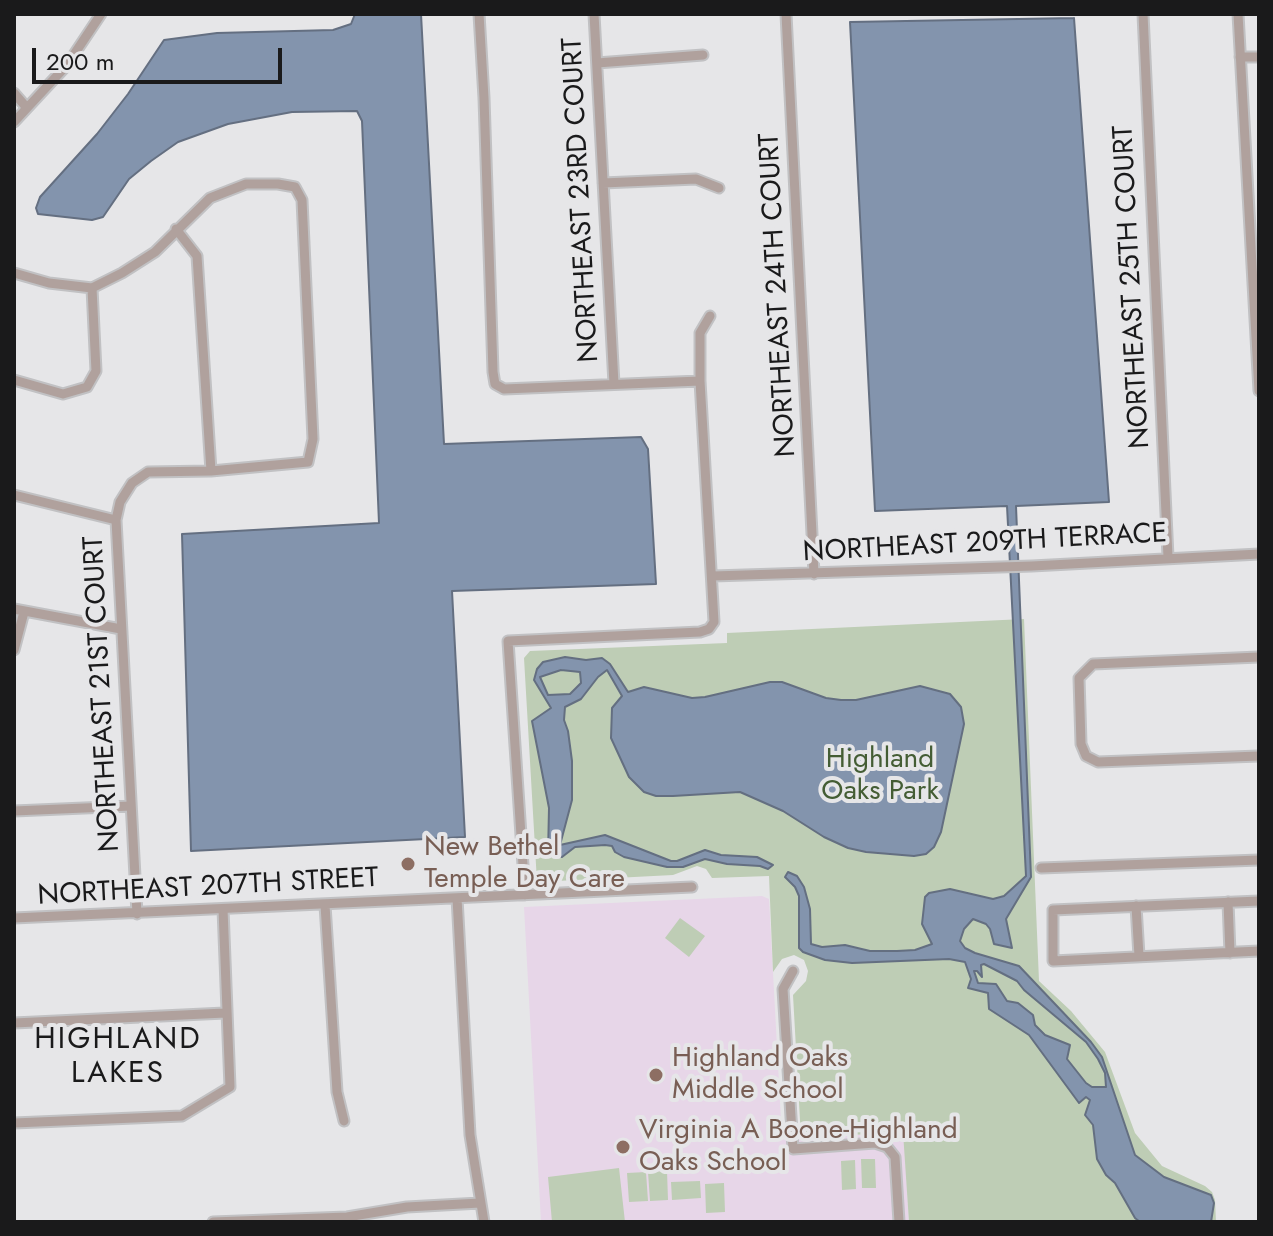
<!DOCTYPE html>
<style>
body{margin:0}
#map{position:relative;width:1273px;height:1236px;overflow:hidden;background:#e6e6e8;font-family:Jost,sans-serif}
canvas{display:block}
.frame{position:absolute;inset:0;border:16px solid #1a1a1b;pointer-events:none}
.scale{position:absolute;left:32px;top:48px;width:250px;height:36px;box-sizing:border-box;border:4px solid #1a1a1b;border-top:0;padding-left:10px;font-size:24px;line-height:28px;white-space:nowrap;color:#1a1a1b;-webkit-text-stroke:6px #e6e6e8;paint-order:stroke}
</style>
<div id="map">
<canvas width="1273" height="1236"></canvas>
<div class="frame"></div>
<div class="scale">200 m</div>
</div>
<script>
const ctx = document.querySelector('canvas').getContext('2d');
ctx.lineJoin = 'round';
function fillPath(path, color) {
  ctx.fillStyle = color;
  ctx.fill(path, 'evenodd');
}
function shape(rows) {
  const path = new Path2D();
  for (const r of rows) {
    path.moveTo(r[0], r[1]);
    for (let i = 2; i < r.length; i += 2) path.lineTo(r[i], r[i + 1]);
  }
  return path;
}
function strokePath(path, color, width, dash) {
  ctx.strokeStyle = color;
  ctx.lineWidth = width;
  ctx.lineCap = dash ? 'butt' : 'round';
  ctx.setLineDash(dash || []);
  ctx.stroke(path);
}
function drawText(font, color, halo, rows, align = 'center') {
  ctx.font = font + ' Jost,sans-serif';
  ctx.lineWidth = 8;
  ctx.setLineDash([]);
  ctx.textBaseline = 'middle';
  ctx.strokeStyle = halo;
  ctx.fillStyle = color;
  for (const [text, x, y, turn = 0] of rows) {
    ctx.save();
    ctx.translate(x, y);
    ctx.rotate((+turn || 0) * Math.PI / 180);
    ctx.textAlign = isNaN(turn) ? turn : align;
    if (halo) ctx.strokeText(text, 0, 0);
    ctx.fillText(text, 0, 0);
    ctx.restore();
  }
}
const education = shape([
 [762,896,769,899,782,1139,904,1132,909,1222,541,1222,524,907]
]);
const green = shape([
 [1024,619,1039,981,1071,1011,1105,1052,1135,1133,1162,1166,1205,1186,1212,1192,1215,1200,1216,1222,909,1222,903,1132,801,1138,793,995,806,981,808,971,804,960,794,955,782,959,773,972,769,876,712,878,706,869,697,866,673,875,537,882,524,658,530,651,727,643,727,633],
 [680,918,705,936,689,957,665,938],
 [861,1159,875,1159,876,1188,862,1188],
 [855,1160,856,1189,842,1190,841,1161],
 [619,1168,625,1222,552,1222,548,1177],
 [667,1171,668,1200,650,1201,648,1172],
 [646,1172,648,1201,629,1202,627,1173],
 [700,1181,701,1198,672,1200,671,1182],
 [724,1183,725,1212,706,1213,705,1184]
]);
const water = shape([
 [355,14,421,14,444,444,641,437,648,449,656,584,452,591,465,837,191,851,182,534,379,523,362,121,357,111,292,112,228,124,178,142,151,161,129,179,103,217,92,220,38,214,36,208,40,197,97,134,128,94,164,40,217,33,333,30,351,24,355,14],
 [1074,18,1109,502,1016,506,1031,877,1006,919,1012,948,994,944,990,929,986,924,973,919,964,929,960,941,965,948,975,953,1019,966,1091,1042,1102,1057,1135,1155,1164,1177,1211,1195,1214,1203,1211,1222,1140,1222,1135,1218,1115,1183,1106,1175,1097,1159,1093,1125,1085,1115,1090,1100,1086,1097,1079,1103,1029,1035,989,1009,988,993,968,988,971,979,965,962,949,959,852,963,825,960,803,952,799,948,799,896,795,887,785,877,788,872,797,876,804,887,810,909,811,944,822,947,845,945,870,951,897,951,915,950,932,944,922,924,925,897,929,893,950,889,993,899,1004,896,1026,876,1007,506,875,511,850,22,1074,18],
 [984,964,1017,981,1024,990,1086,1042,1098,1059,1105,1073,1106,1087,1092,1087,1086,1083,1067,1059,1070,1045,1045,1035,1035,1025,1033,1015,1018,1003,1007,1001,996,984,978,983,974,971,977,971,982,977,981,965,984,964],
 [565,657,586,660,602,658,610,664,628,692,644,687,692,698,705,697,770,682,782,682,826,698,841,700,856,700,920,686,950,694,961,707,964,724,941,832,934,847,926,854,914,856,866,852,848,848,824,837,783,811,740,792,673,796,656,796,644,792,629,777,611,738,612,708,622,696,607,670,598,677,581,699,565,707,564,720,568,731,572,761,572,800,560,845,605,835,671,861,677,861,705,850,721,855,757,857,773,865,768,869,760,866,727,864,705,859,683,867,667,867,624,857,615,852,612,846,605,845,575,847,562,857,548,855,549,808,532,721,551,708,534,680,537,669,543,662,565,657],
 [561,670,580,672,581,683,570,694,548,695,540,677,561,670]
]);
const minor = shape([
 [479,14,484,98,493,372,495,384,504,389,700,381],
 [594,14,614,384],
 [786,14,814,574],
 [1143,14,1168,557],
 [1238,14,1259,391],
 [1240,57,1259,57],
 [597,63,703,55],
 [14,93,27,108],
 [14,122,67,65,101,14],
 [603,183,696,179,719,188],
 [176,229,197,256,211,471],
 [14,273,49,283,92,288,122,273,155,252,210,198,246,184,278,184,295,187,302,200,313,439,308,462,211,471,148,472,132,483,120,502,116,520,137,914],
 [14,380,63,394,87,387,96,371,92,288],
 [14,495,116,520],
 [713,576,1032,566,1259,554],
 [14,609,121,629],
 [14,650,24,612],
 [1259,657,1093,664,1079,678,1081,744,1086,756,1098,762,1259,756],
 [14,811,131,806],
 [1041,868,1259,860],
 [525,895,508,641,700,632,709,629,714,622,700,381,700,333,710,316],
 [457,898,470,1135,484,1222],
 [1259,901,1053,910,1053,961,1259,951],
 [1228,902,1230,953],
 [325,905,337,1092,344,1121],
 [1136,906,1139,956],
 [14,918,692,887],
 [793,971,783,989,793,1149,875,1143,887,1147,895,1157,899,1222],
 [14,1023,225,1013],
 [14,1123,182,1116,230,1087,223,909],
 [213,1222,347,1217,407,1207,480,1203]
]);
const markers = [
 [408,864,8,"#8d6e63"],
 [656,1075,8,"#8d6e63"],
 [623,1147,8,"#8d6e63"]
];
const streetNames = [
 ["NORTHEAST 23RD COURT",582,200,-93],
 ["NORTHEAST 25TH COURT",1133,287,-93],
 ["NORTHEAST 24TH COURT",779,295,-93],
 ["NORTHEAST 209TH TERRACE",985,544,-3],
 ["NORTHEAST 21ST COURT",103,694,-93],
 ["NORTHEAST 207TH STREET",208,888,-3]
];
const parkNames = [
 ["Highland",880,760],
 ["Oaks Park",880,792]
];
const educationNames = [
 ["New Bethel",424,848],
 ["Temple Day Care",424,880],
 ["Highland Oaks",672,1059],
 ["Middle School",672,1091],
 ["Virginia A Boone-Highland",639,1131],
 ["Oaks School",639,1163]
];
const neighbourhoodNames = [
 ["HIGHLAND",118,1041],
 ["LAKES",118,1075]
];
fillPath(education, '#e7d6e8');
fillPath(green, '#becdb5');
fillPath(water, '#8394ad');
strokePath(water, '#646f81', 2);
strokePath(minor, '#c1c1c3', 13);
strokePath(minor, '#b0a19d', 9);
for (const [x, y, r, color] of markers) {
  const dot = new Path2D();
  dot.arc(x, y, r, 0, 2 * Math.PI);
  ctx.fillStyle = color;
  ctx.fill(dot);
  strokePath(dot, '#e6e6e8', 3);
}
drawText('28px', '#1a1a1b', '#e6e6e8', streetNames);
drawText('28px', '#445d34', '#e6e6e8', parkNames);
drawText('28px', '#785e54', '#e6e6e8', educationNames, 'left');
ctx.letterSpacing = '2px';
drawText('30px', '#1a1a1b', '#e6e6e8', neighbourhoodNames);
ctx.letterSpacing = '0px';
</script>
